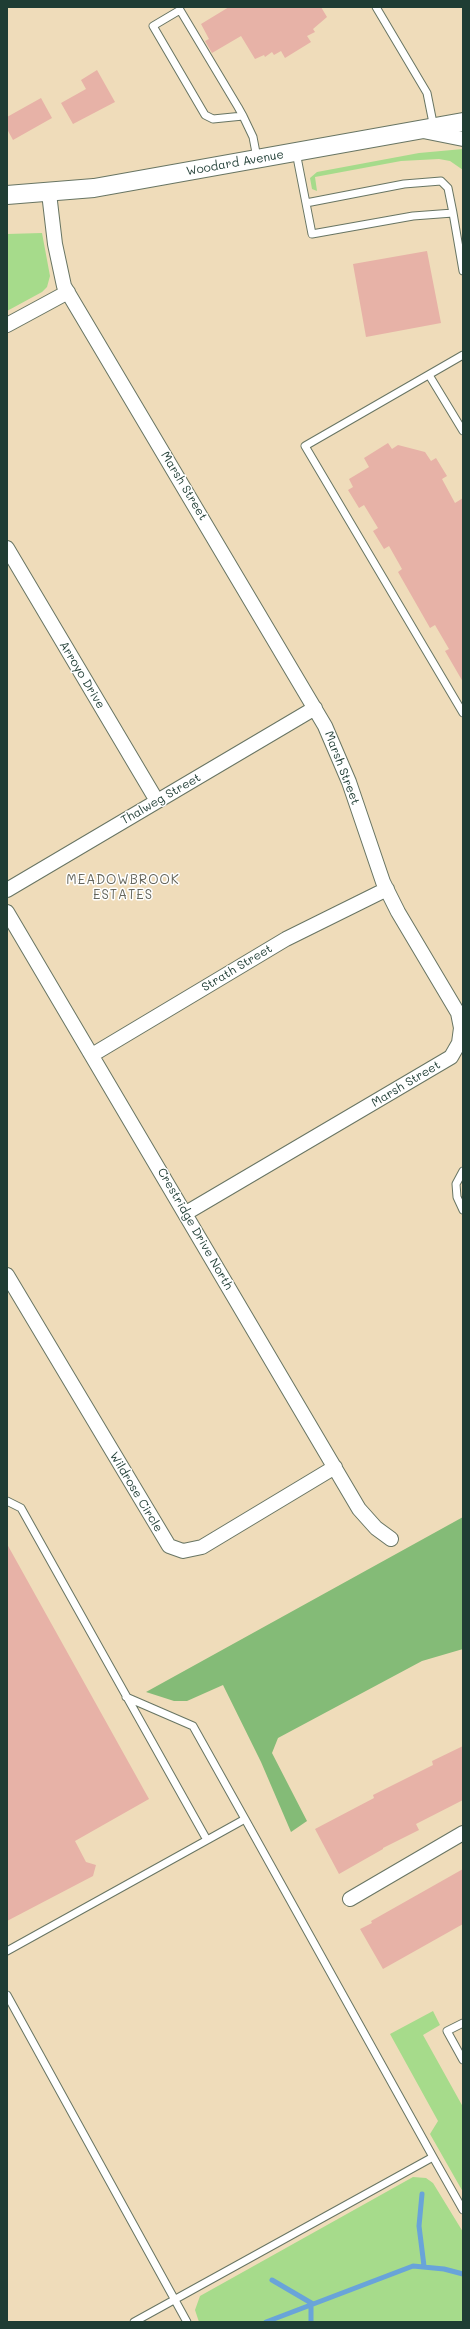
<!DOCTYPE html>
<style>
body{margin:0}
#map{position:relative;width:470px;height:2329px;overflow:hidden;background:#efdcba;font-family:Mali,sans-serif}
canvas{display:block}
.frame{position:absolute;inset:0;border:8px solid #1f3d34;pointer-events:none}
</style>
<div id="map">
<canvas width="470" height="2329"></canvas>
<div class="frame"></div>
</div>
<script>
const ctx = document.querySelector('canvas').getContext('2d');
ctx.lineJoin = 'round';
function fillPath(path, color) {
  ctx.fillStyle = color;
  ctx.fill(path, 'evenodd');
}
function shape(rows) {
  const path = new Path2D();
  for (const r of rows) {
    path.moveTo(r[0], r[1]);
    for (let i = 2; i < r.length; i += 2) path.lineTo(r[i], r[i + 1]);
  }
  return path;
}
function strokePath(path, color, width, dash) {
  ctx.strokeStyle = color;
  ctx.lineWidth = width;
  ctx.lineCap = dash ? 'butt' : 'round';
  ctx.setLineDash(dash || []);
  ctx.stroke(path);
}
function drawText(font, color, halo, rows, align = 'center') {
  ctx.font = font + ' Mali,sans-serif';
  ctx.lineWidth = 3;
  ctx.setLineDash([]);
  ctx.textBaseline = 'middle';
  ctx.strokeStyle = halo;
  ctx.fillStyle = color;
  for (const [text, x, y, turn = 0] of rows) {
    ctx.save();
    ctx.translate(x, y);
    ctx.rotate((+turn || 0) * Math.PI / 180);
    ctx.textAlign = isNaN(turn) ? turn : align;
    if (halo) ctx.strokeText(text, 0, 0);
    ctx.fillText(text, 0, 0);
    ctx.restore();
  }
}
const green = shape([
 [463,149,463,170,450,161,439,159,401,161,315,177,317,191,312,189,310,178,317,172,419,153],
 [42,233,50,276,47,287,42,292,7,311,7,234],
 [433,2011,440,2025,423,2035,463,2107,463,2192,430,2134,438,2121,390,2034],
 [413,2177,426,2178,433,2183,463,2232,463,2322,199,2322,195,2310,200,2296]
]);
const forest = shape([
 [463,1517,463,1649,422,1661,278,1738,272,1753,307,1821,291,1832,261,1762,223,1685,187,1701,174,1701,146,1692]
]);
const stream = shape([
 [422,2194,419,2226,424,2266],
 [272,2280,313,2304],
 [266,2322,413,2266,444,2269,463,2274],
 [311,2322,311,2304]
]);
const building = shape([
 [229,7,321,7,327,17,313,29,315,32,307,36,311,42,285,58,281,51,274,55,272,52,265,57,264,55,255,59,241,36,212,53,205,41,209,39,201,24],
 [97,70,115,102,73,124,61,103,86,89,81,80],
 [41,98,52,118,13,140,7,129,7,117],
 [427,251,441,323,366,337,353,264],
 [388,443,392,449,398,445,425,452,431,461,436,458,447,476,442,479,455,503,463,498,463,682,445,651,449,649,435,625,430,628,398,572,402,569,389,546,384,549,373,531,378,528,364,505,359,508,348,490,353,487,349,479,369,467,364,458],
 [7,1544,149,1799,75,1841,86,1862,96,1865,93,1876,7,1921],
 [463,1746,463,1800,416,1824,419,1830,383,1848,383,1849,339,1874,315,1829,374,1798,373,1795,433,1765,432,1761],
 [463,1869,463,1924,383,1969,360,1929,372,1923,371,1921]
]);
const service = shape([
 [376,7,427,93,434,128],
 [243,116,213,119,205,115,153,26,180,10,238,107,243,116,253,137,257,158],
 [296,152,312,234,413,216,453,213,463,271],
 [306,203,404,184,441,181,448,188,453,213],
 [463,355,305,446,463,713],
 [429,375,463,431],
 [463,1171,456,1184,457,1197,463,1210],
 [7,1501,21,1508,207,1840],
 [126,1697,193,1726,245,1819],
 [7,1951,245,1819,433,2157,134,2322],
 [7,1995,187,2322],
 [463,2023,447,2031,463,2060],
 [433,2157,463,2210]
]);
const minor = shape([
 [423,131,463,139],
 [49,193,55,244,64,286,325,726,349,782,383,882,398,912,458,1013,461,1028,459,1043,451,1057,186,1213],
 [7,325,68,292],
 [7,548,157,801],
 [7,890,315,708],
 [7,912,359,1509,376,1528,391,1539],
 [92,1055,286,939,387,889],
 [7,1275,169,1546,183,1551,202,1547,335,1467],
 [350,1899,463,1833]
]);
const tertiary = shape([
 [7,195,94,188,463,122]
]);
const streetNames = [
 ["Woodard Avenue",235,163,-10],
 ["Marsh Street",184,486,59],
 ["Arroyo Drive",82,675,59],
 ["Marsh Street",342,768,69],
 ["Thalweg Street",161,799,-30],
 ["Strath Street",237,968,-31],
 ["Marsh Street",406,1084,-31],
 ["Crestridge Drive North",195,1229,60],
 ["Wildrose Circle",136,1492,59]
];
const neighbourhoodNames = [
 ["MEADOWBROOK",123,880],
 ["ESTATES",123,895]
];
fillPath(green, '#a6db8b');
fillPath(forest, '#84bb77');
strokePath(stream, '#69a4d9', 5);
fillPath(building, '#e7b2a7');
strokePath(service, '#687563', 9);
strokePath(minor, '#687563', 16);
strokePath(tertiary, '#687563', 20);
strokePath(service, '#fff', 7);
strokePath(minor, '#fff', 14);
strokePath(tertiary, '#fff', 18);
drawText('12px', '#1f3d34', '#fff', streetNames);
ctx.letterSpacing = '1px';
drawText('13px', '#65665c', '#fff', neighbourhoodNames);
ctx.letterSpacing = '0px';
</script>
